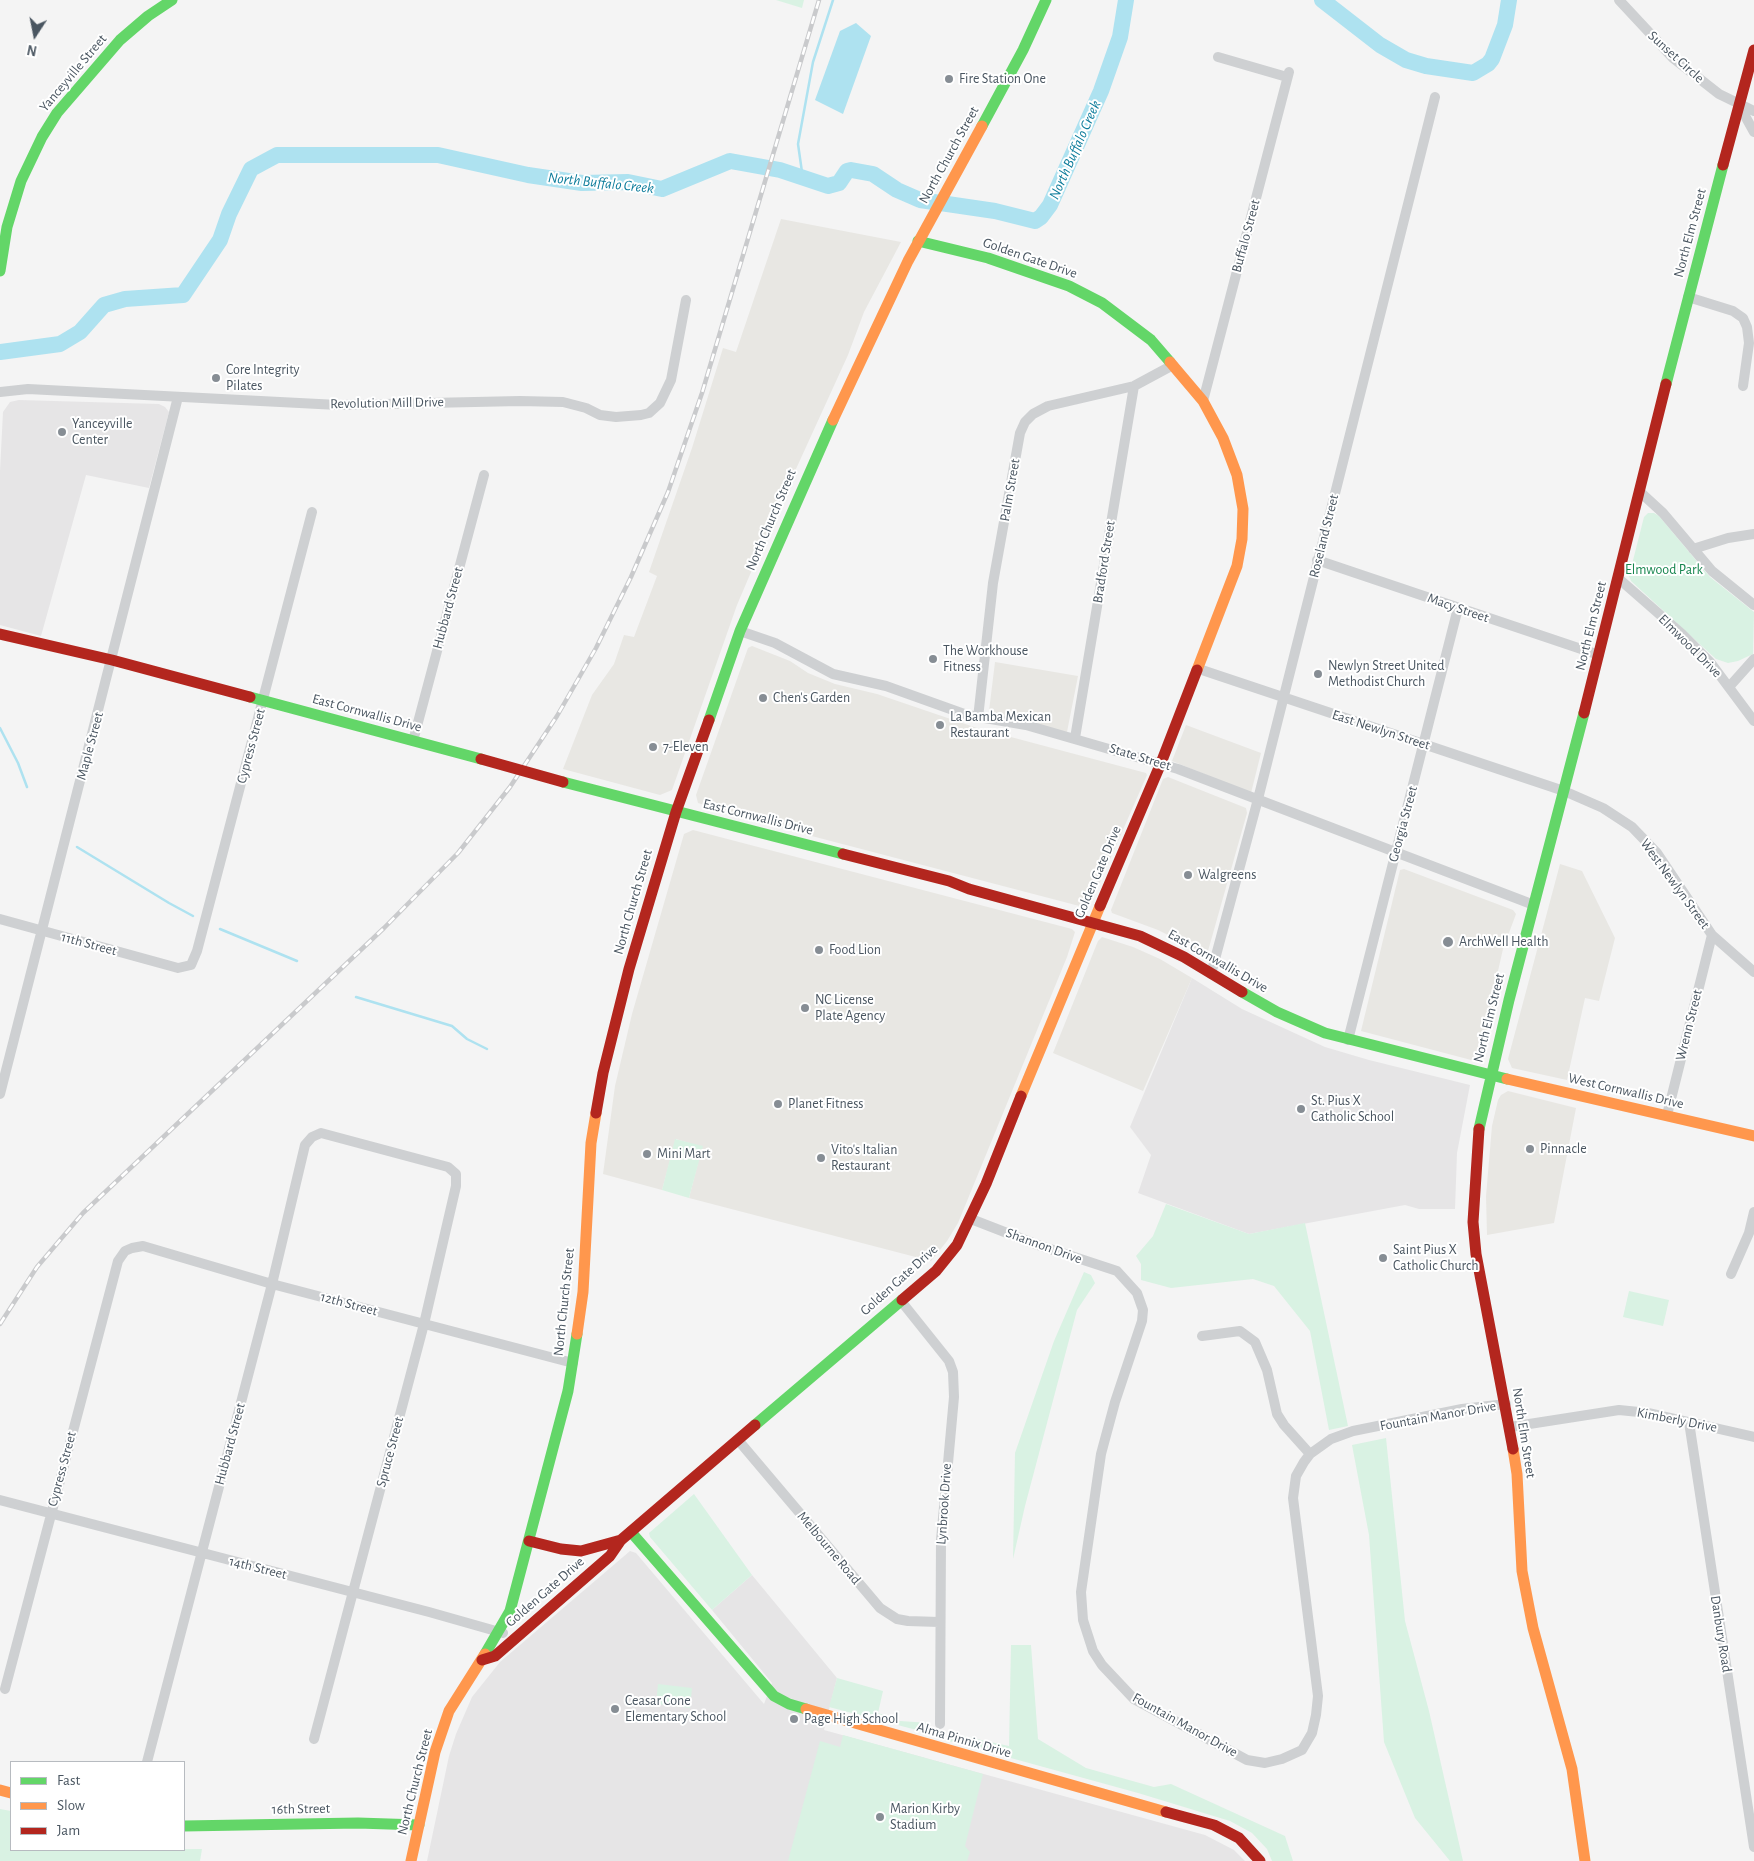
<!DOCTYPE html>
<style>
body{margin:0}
#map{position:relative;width:1754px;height:1861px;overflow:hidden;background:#f4f4f4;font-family:"Alegreya Sans",sans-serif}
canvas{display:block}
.legend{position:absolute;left:10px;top:1761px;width:175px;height:90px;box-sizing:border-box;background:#fff;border:1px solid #b7bbc0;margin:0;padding:6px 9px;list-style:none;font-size:15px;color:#4a5661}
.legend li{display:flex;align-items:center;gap:10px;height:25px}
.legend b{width:25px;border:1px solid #b7bbc0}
.north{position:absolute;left:10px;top:10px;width:50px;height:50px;-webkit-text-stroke:4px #fff;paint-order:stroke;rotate:191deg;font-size:14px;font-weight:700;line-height:20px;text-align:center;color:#4a5661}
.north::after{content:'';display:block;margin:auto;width:18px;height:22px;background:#4a5661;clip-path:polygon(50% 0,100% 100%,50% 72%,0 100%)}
</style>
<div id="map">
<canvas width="1754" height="1861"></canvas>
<ul class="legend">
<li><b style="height:6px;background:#63d668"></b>Fast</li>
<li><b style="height:6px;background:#ff974d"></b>Slow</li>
<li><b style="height:6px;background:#b3261e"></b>Jam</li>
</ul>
<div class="north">N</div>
</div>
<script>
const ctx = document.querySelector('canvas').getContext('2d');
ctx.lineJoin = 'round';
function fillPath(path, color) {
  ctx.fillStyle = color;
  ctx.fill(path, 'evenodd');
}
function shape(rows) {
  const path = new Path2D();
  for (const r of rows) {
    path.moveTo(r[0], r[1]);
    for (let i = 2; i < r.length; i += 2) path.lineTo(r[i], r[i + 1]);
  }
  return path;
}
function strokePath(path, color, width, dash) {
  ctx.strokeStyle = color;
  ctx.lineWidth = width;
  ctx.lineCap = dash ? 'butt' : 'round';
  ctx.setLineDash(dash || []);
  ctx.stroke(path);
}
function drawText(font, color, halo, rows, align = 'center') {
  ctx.font = font + ' "Alegreya Sans",sans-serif';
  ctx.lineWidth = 4;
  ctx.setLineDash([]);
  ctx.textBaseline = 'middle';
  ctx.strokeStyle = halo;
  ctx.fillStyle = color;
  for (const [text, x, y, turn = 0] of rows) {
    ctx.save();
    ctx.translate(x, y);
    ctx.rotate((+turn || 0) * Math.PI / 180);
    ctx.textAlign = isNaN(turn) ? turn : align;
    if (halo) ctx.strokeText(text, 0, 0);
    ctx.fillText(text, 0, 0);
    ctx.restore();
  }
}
const commercial = shape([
 [781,219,901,242,864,312,848,355,780,504,737,605,672,790,660,795,563,769,592,695,614,664,624,635,634,637,657,576,649,572,692,448,723,348,736,352],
 [752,646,790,661,808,673,835,684,877,694,977,728,1146,773,1147,775,1090,905,1087,908,804,834,698,803,696,795,748,648],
 [995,662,1078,676,1067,732,991,715,989,711],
 [1186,725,1261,753,1251,793,1172,761],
 [1168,777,1246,808,1247,813,1208,951,1204,953,1158,930,1112,913,1111,910,1163,779],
 [693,830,1072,929,1075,932,1067,957,958,1223,947,1241,931,1261,689,1198,702,1147,676,1139,662,1190,603,1174,615,1086,632,1014,684,834],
 [1560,864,1582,871,1615,938,1599,1001,1585,998,1567,1080,1512,1068,1508,1059],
 [1404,869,1513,910,1516,914,1503,949,1493,993,1496,1001,1479,1059,1475,1061,1361,1031,1400,870],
 [1102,937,1133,947,1160,959,1192,978,1143,1091,1053,1053,1098,941],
 [1508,1091,1576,1108,1554,1223,1487,1235,1486,1196,1492,1126,1498,1100,1501,1095]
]);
const education = shape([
 [19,400,159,404,165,407,169,412,149,488,86,475,41,636,0,625,0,471,3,412,10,402],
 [1192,978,1242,1009,1325,1047,1369,1060,1470,1085,1457,1153,1455,1209,1419,1209,1405,1205,1249,1234,1138,1193,1151,1155,1130,1127],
 [630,1551,636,1553,764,1704,772,1683,712,1610,752,1575,837,1678,824,1730,1205,1835,1234,1850,1245,1861,427,1861,449,1756,456,1734,472,1697,500,1662]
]);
const green = shape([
 [776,0,804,0,802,8],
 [1648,513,1654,513,1659,516,1710,577,1754,612,1753,654,1738,661,1728,663,1716,659,1631,581,1629,576,1644,517],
 [675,1139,703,1146,689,1198,662,1190],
 [1166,1204,1249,1234,1305,1223,1348,1426,1329,1430,1310,1331,1274,1286,1253,1279,1171,1288,1141,1280,1141,1264,1136,1256,1153,1236],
 [1084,1272,1091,1275,1095,1283,1077,1310,1025,1506,1013,1559,1015,1453,1054,1341],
 [1629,1291,1669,1300,1663,1326,1623,1317],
 [1386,1438,1405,1621,1429,1711,1463,1861,1450,1861,1415,1818,1384,1742,1369,1535,1352,1445],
 [694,1494,752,1575,712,1610,650,1537,649,1533],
 [1011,1645,1031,1645,1038,1739,1086,1768,1154,1787,1171,1784,1285,1836,1293,1861,1272,1861,1267,1849,1252,1833,1230,1821,1138,1793,949,1741,949,1733,1009,1746],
 [837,1678,883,1691,878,1713,900,1721,929,1723,928,1733,829,1707],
 [658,1684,692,1688,690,1708,656,1704],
 [843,1735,983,1774,965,1846,970,1852,967,1861,788,1861,820,1741,840,1747],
 [0,1809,11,1811,11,1850,202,1849,200,1861,0,1861]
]);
const water = shape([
 [856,23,871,36,843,114,815,100,840,31]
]);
const stream = shape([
 [803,179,798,144,813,62,833,0],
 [0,728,18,763,27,787],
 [77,847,169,903,193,916],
 [220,929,297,961],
 [356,997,452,1026,467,1039,487,1049]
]);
const river = shape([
 [1322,0,1380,45,1406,60,1426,66,1473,73,1488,64,1492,59,1505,25,1509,0],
 [0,352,60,344,80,332,104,305,125,299,183,295,220,240,229,214,251,169,277,155,438,155,528,175,582,183,628,182,662,189,730,161,780,170,828,186,839,183,847,171,851,170,873,174,897,190,920,200,995,211,1035,221,1041,217,1050,205,1101,91,1120,37,1126,0]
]);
const street = shape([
 [1619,0,1673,58,1719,94,1754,111],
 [1218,57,1287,77],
 [1739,105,1754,132],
 [1688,297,1733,311,1743,318,1747,327,1749,343,1743,386],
 [0,392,28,389,338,405,520,401,563,402,586,408,600,415,616,417,641,415,649,413,660,403,671,380,686,300],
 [1203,401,1289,72],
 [1639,491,1663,513,1712,571,1754,605],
 [1693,549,1728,538,1754,534],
 [1317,560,1599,655],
 [1618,578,1682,634,1710,662,1754,721],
 [740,631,775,643,833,674,886,686,967,715,1026,725,1178,769,1534,905],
 [1199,669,1564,791,1603,808,1632,827,1657,853,1712,935,1754,972],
 [1729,687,1754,659],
 [978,718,993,583,1020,433,1025,422,1033,414,1048,406,1134,386,1173,365],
 [1075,738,1134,386],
 [413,741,484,475],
 [0,919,178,968,191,965,197,951,312,512],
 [1211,974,1258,799,1435,97],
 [1348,1040,1458,608],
 [0,1094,178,397],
 [1667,1115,1712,935],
 [971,1219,1038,1245,1117,1271,1137,1293,1143,1310,1142,1321,1115,1402,1101,1454,1081,1592,1083,1620,1093,1651,1102,1665,1134,1699,1247,1760,1265,1763,1282,1759,1302,1750,1312,1733,1316,1715,1318,1696,1293,1498,1296,1476,1304,1462,1310,1454,1331,1439,1353,1431,1462,1409,1506,1404],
 [1731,1274,1749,1233,1754,1212],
 [901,1301,949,1361,953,1372,954,1397,941,1540,940,1724],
 [1202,1336,1240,1331,1255,1342,1267,1370,1277,1414,1284,1425,1310,1454],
 [1689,1422,1754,1847],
 [1510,1427,1619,1410,1649,1413,1754,1437],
 [738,1440,880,1608,897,1619,908,1621,939,1622],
 [0,1500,429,1612,503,1633],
 [5,1689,118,1261,125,1251,132,1248,143,1246,272,1284,573,1363],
 [147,1762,272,1284,305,1145,312,1137,321,1133,448,1167,456,1174,456,1186,424,1324,314,1739]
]);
const fast = shape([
 [982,126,1023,50,1046,0],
 [918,241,988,258,1069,286,1102,303,1151,340,1170,362],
 [0,271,7,227,21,181,42,137,57,113,120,40,148,16,172,0],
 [1666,384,1723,165],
 [250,697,481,759],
 [709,720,740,631,833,420],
 [563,782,843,854],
 [1242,992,1277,1012,1325,1033,1507,1079],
 [1479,1129,1509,1000,1584,713],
 [755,1425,902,1300],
 [631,1532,774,1696,789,1704,806,1709],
 [485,1654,510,1611,568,1391,577,1334],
 [184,1826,358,1823,419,1825]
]);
const slow = shape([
 [1170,362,1203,401,1223,438,1237,475,1243,509,1242,539,1237,566,1197,670],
 [833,420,908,261,982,126],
 [1507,1079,1754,1136],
 [1021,1096,1100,906],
 [577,1334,583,1292,591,1143,596,1113],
 [1513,1449,1517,1474,1522,1571,1533,1628,1572,1769,1585,1861],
 [806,1709,1166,1812],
 [0,1790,11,1793],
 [411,1861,435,1752,449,1711,485,1654]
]);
const jam = shape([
 [1723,165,1754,50],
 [0,634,112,660,250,697],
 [1584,713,1666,384],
 [843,854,949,881,969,889,1140,936,1184,957,1242,992],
 [1100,906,1161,763,1197,670],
 [596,1113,603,1073,629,969,676,812,709,720],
 [1479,1129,1473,1222,1476,1254,1513,1449],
 [902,1300,936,1271,957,1245,986,1184,1021,1096],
 [529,1541,561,1549,581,1551,621,1540,755,1425],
 [482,1660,495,1656,610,1556,621,1540],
 [1166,1812,1214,1825,1239,1838,1260,1861]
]);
const rail = shape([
 [0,1324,37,1267,83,1213,384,928,458,853,510,787,557,716,596,648,631,577,668,492,702,393,819,0]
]);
const jamBridge = shape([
 [481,759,563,782]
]);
const markers = [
 [949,79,5,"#868d94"],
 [216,378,5,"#868d94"],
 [62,432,5,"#868d94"],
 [933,659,5,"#868d94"],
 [1318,674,5,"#868d94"],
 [763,698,5,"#868d94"],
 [940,725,5,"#868d94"],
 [653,747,5,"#868d94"],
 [1188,875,5,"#868d94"],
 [1448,942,6,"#868d94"],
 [819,950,5,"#868d94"],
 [805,1008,5,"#868d94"],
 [778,1104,5,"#868d94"],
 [1301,1109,5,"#868d94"],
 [1530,1149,5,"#868d94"],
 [647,1154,5,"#868d94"],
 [821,1158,5,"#868d94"],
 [1383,1258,5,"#868d94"],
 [615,1709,5,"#868d94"],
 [794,1719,5,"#868d94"],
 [880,1817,5,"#868d94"]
];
const streetNames = [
 ["Sunset Circle",1676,57,42],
 ["Yanceyville Street",73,73,-50],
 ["North Church Street",949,155,-61],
 ["North Elm Street",1690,233,-75],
 ["Buffalo Street",1246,236,-75],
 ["Golden Gate Drive",1030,258,19],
 ["Revolution Mill Drive",387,403,-1],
 ["Palm Street",1010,490,-80],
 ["North Church Street",771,520,-67],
 ["Roseland Street",1324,536,-76],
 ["Bradford Street",1104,562,-81],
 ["Hubbard Street",448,608,-75],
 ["Macy Street",1458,608,19],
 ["North Elm Street",1591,626,-76],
 ["Elmwood Drive",1690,646,45],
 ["East Cornwallis Drive",367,713,15],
 ["East Newlyn Street",1381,730,18],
 ["Maple Street",90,746,-75],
 ["Cypress Street",251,746,-75],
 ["State Street",1140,757,17],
 ["East Cornwallis Drive",758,817,14],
 ["Georgia Street",1403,824,-75],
 ["Golden Gate Drive",1098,872,-67],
 ["West Newlyn Street",1675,884,54],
 ["North Church Street",633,902,-74],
 ["11th Street",89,944,15],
 ["East Cornwallis Drive",1218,961,30],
 ["North Elm Street",1489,1018,-76],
 ["Wrenn Street",1689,1025,-76],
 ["West Cornwallis Drive",1626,1091,13],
 ["Shannon Drive",1044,1246,20],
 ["Golden Gate Drive",899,1280,-42],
 ["North Church Street",564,1302,-84],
 ["12th Street",349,1304,15],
 ["Fountain Manor Drive",1438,1416,-10],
 ["Kimberly Drive",1677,1420,11],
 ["North Elm Street",1524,1433,81],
 ["Hubbard Street",230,1444,-75],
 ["Spruce Street",390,1452,-75],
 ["Cypress Street",62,1469,-75],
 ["Lynbrook Drive",944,1504,-86],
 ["Melbourne Road",829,1548,50],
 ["14th Street",258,1568,14],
 ["Golden Gate Drive",545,1592,-41],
 ["Danbury Road",1721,1634,81],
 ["Fountain Manor Drive",1185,1725,29],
 ["Alma Pinnix Drive",964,1740,16],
 ["North Church Street",415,1782,-76],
 ["16th Street",301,1809,-1]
];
const poiNames = [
 ["Fire Station One",959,79],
 ["Core Integrity",226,370],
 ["Pilates",226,386],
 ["Yanceyville",72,424],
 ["Center",72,440],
 ["The Workhouse",943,651],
 ["Fitness",943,667],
 ["Newlyn Street United",1328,666],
 ["Methodist Church",1328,682],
 ["Chen's Garden",773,698],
 ["La Bamba Mexican",950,717],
 ["Restaurant",950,733],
 ["7-Eleven",663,747],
 ["Walgreens",1198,875],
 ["ArchWell Health",1459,942],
 ["Food Lion",829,950],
 ["NC License",815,1000],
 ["Plate Agency",815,1016],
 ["St. Pius X",1311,1101],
 ["Catholic School",1311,1117],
 ["Planet Fitness",788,1104],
 ["Pinnacle",1540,1149],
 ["Vito's Italian",831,1150],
 ["Restaurant",831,1166],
 ["Mini Mart",657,1154],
 ["Saint Pius X",1393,1250],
 ["Catholic Church",1393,1266],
 ["Ceasar Cone",625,1701],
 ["Elementary School",625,1717],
 ["Page High School",804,1719],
 ["Marion Kirby",890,1809],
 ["Stadium",890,1825]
];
const parkNames = [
 ["Elmwood Park",1664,570]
];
const waterNames = [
 ["North Buffalo Creek",1075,150,-66],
 ["North Buffalo Creek",601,183,6]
];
fillPath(commercial, '#e8e7e3');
fillPath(education, '#e6e5e6');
fillPath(green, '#d9f2e3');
fillPath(water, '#aee2f0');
strokePath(stream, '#aee2f0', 2.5);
strokePath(river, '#aee2f0', 16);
strokePath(street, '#ced0d2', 10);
strokePath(fast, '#63d668', 11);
strokePath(slow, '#ff974d', 11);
strokePath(jam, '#b3261e', 11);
strokePath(rail, '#c9cacc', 4.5);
strokePath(rail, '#fff', 2.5, [8]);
strokePath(jamBridge, '#b3261e', 11);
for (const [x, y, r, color] of markers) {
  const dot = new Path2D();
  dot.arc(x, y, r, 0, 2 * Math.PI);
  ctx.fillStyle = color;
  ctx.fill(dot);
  strokePath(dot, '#fff', 2);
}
drawText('14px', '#4a5661', '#fff', streetNames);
drawText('14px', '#4a5661', '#fff', poiNames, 'left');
drawText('14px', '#17864f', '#fff', parkNames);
drawText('italic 15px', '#0c7c9b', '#fff', waterNames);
</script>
